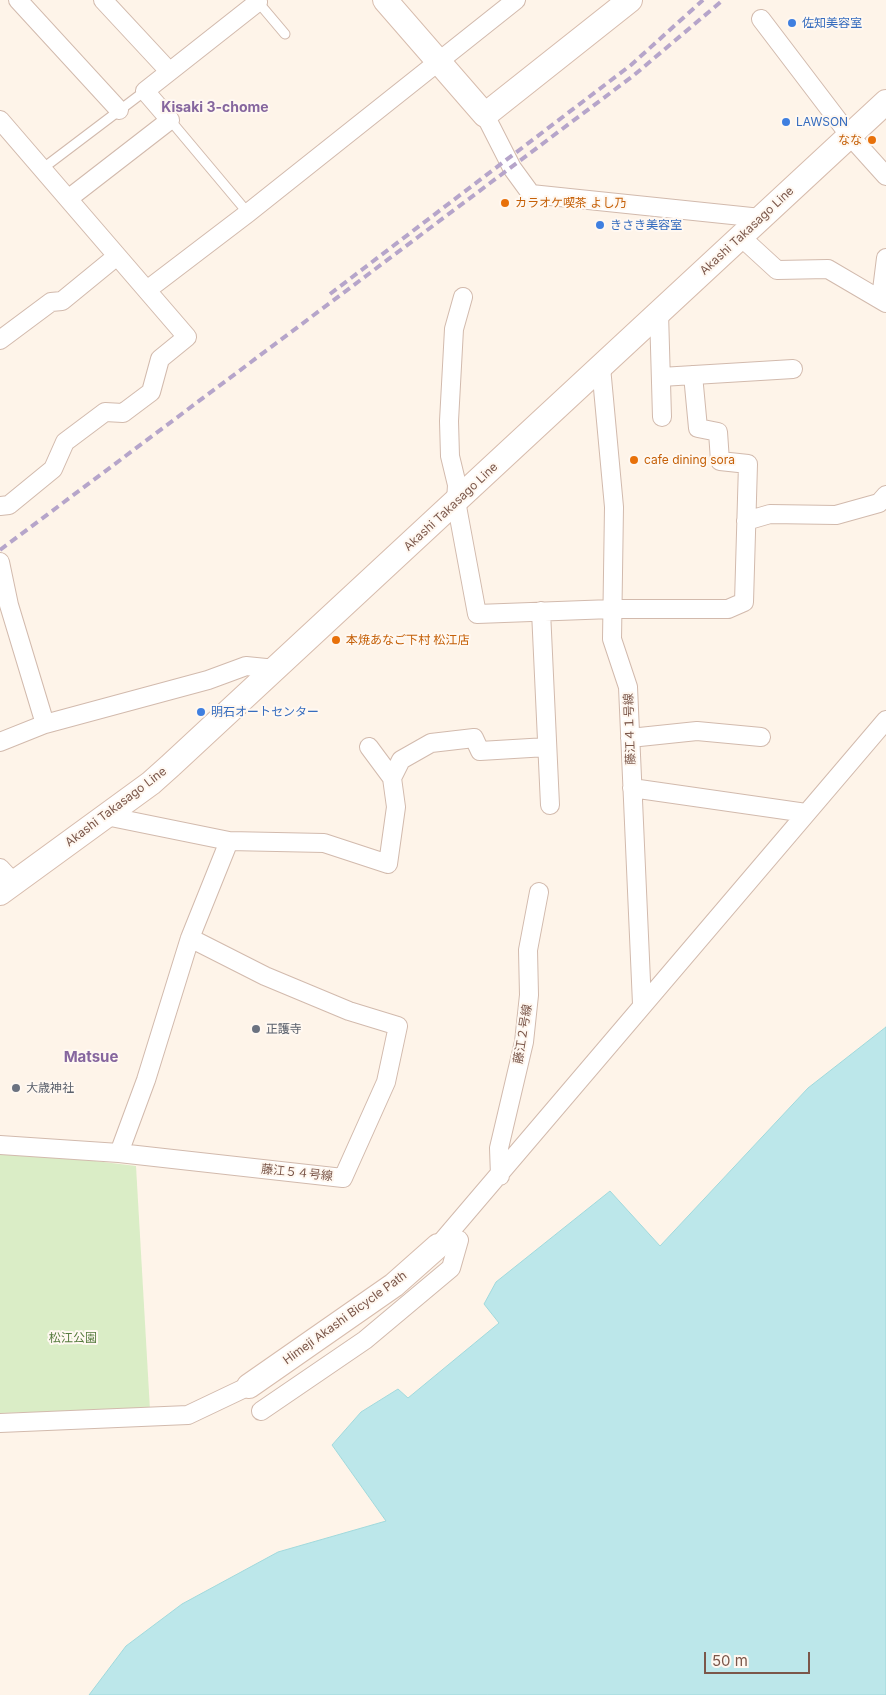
<!DOCTYPE html>
<meta charset="utf-8">
<style>
body{margin:0}
#map{position:relative;width:886px;height:1695px;overflow:hidden;background:#fef4e9;font-family:Inter,sans-serif}
canvas{display:block}
.scale{position:absolute;left:704px;top:1652px;width:106px;height:22px;box-sizing:border-box;border:2px solid #7b574a;border-top:0;padding-left:6px;font-size:15px;line-height:18px;white-space:nowrap;color:#7b574a;-webkit-text-stroke:4px #fff8f1;paint-order:stroke}
</style>
<div id="map">
<canvas width="886" height="1695"></canvas>
<div class="scale">50 m</div>
</div>
<script>
const ctx = document.querySelector('canvas').getContext('2d');
ctx.lineJoin = 'round';
function fillPath(path, color) {
  ctx.fillStyle = color;
  ctx.fill(path, 'evenodd');
}
function shape(rows) {
  const path = new Path2D();
  for (const r of rows) {
    path.moveTo(r[0], r[1]);
    for (let i = 2; i < r.length; i += 2) path.lineTo(r[i], r[i + 1]);
  }
  return path;
}
function strokePath(path, color, width, dash) {
  ctx.strokeStyle = color;
  ctx.lineWidth = width;
  ctx.lineCap = dash ? 'butt' : 'round';
  ctx.setLineDash(dash || []);
  ctx.stroke(path);
}
function drawText(font, color, halo, rows, align = 'center') {
  ctx.font = font + ' Inter,"Noto Sans JP",sans-serif';
  ctx.lineWidth = 4;
  ctx.setLineDash([]);
  ctx.textBaseline = 'middle';
  ctx.strokeStyle = halo;
  ctx.fillStyle = color;
  for (const [text, x, y, turn = 0] of rows) {
    ctx.save();
    ctx.translate(x, y);
    ctx.rotate((+turn || 0) * Math.PI / 180);
    ctx.textAlign = isNaN(turn) ? turn : align;
    if (halo) ctx.strokeText(text, 0, 0);
    ctx.fillText(text, 0, 0);
    ctx.restore();
  }
}
const green = shape([
 [22,1152,136,1166,150,1410,0,1413,0,1153]
]);
const water = shape([
 [886,1027,886,1695,89,1695,126,1646,182,1604,278,1552,386,1521,332,1445,361,1412,398,1389,408,1398,499,1323,484,1304,496,1282,610,1191,660,1246,808,1088,886,1027]
]);
const lane = shape([
 [260,0,258,2,285,34],
 [170,120,248,213],
 [42,169,145,91]
]);
const street = shape([
 [18,0,119,110],
 [103,0,169,71],
 [761,19,850,136,886,176],
 [485,115,512,168,531,194,761,218],
 [0,120,187,337,160,359,151,392,123,413,105,412,65,442,53,469,9,505,0,506],
 [68,199,170,120,145,91,258,2,257,0],
 [741,237,777,270,828,269,886,303],
 [147,290,248,213,516,0],
 [463,297,454,329,449,421,450,456,457,485,456,501,477,614,612,609,728,609,744,602,748,464,720,461,718,432,698,428,693,375],
 [881,298,886,258],
 [659,313,662,417],
 [0,340,51,302,62,301,117,256],
 [601,367,614,507,612,639,628,687,642,1004],
 [661,377,793,369],
 [746,521,770,514,836,515,879,503,886,495],
 [0,562,9,605,45,724],
 [541,611,550,805],
 [630,738,697,731,761,737],
 [0,742,45,724,208,680,246,666,276,669],
 [392,778,401,760,431,743,474,738,480,751,547,747],
 [632,788,806,813],
 [106,816,229,841,324,843,388,864,396,807,392,778,369,747],
 [0,868,14,883],
 [0,1145,119,1153,343,1178,386,1082,398,1026,349,1011,265,976,190,938],
 [119,1153,146,1080,190,938,229,841],
 [500,1176,499,1148,524,1042,529,995,528,950,539,892],
 [438,1246,886,720],
 [261,1411,365,1340,451,1268,459,1240],
 [0,1423,188,1415,249,1386]
]);
const secondary = shape([
 [385,0,485,115,630,0],
 [0,893,151,783,170,766,886,102],
 [249,1386,394,1285,438,1246]
]);
const rail = shape([
 [330,294,631,65,703,0],
 [0,550,633,76,723,0]
]);
const markers = [
 [792,23,5,"#3f7fe0"],
 [786,122,5,"#3f7fe0"],
 [872,140,5,"#e8710a"],
 [505,203,5,"#e8710a"],
 [600,225,5,"#3f7fe0"],
 [634,460,5,"#e8710a"],
 [336,640,5,"#e8710a"],
 [201,712,5,"#3f7fe0"],
 [256,1029,5,"#6b7280"],
 [16,1088,5,"#6b7280"]
];
const shopNames = [
 ["佐知美容室",802,23],
 ["LAWSON",796,122],
 ["きさき美容室",610,225],
 ["明石オートセンター",211,712]
];
const foodNames = [
 ["なな",862,140,"right"],
 ["カラオケ喫茶 よし乃",515,203],
 ["cafe dining sora",644,460],
 ["本焼あなご下村 松江店",346,640]
];
const streetNames = [
 ["Akashi Takasago Line",747,231,-43],
 ["Akashi Takasago Line",451,507,-43],
 ["藤江４１号線",630,729,-92],
 ["Akashi Takasago Line",116,807,-37],
 ["藤江２号線",523,1034,-81],
 ["藤江５４号線",297,1173,6],
 ["Himeji Akashi Bicycle Path",345,1318,-36]
];
const worshipNames = [
 ["正護寺",266,1029],
 ["大歳神社",26,1088]
];
const parkNames = [
 ["松江公園",73,1338]
];
const neighbourhoodNames = [
 ["Kisaki 3-chome",215,108]
];
const quarterNames = [
 ["Matsue",91,1057]
];
fillPath(green, '#daedc6');
fillPath(water, '#bce7ea');
strokePath(water, '#a1d9dc', 1);
strokePath(lane, '#d2baad', 11);
strokePath(street, '#d2baad', 20);
strokePath(secondary, '#d7bcad', 26);
strokePath(lane, '#fff', 9);
strokePath(street, '#fff', 18);
strokePath(secondary, '#fff', 24);
strokePath(rail, '#b6a5ca', 4, [8, 5]);
for (const [x, y, r, color] of markers) {
  const dot = new Path2D();
  dot.arc(x, y, r, 0, 2 * Math.PI);
  ctx.fillStyle = color;
  ctx.fill(dot);
  strokePath(dot, '#fff8f1', 2);
}
drawText('12px', '#366cbe', '#fff8f1', shopNames, 'left');
drawText('12px', '#c56008', '#fff8f1', foodNames, 'left');
drawText('12px', '#7b574a', '#fff8f1', streetNames);
drawText('12px', '#5b616d', '#fff8f1', worshipNames, 'left');
drawText('12px', '#567b3e', '#fff8f1', parkNames);
drawText('bold 14px', '#86669e', '#fff8f1', neighbourhoodNames);
drawText('bold 15px', '#86669e', '#fff8f1', quarterNames);
</script>
